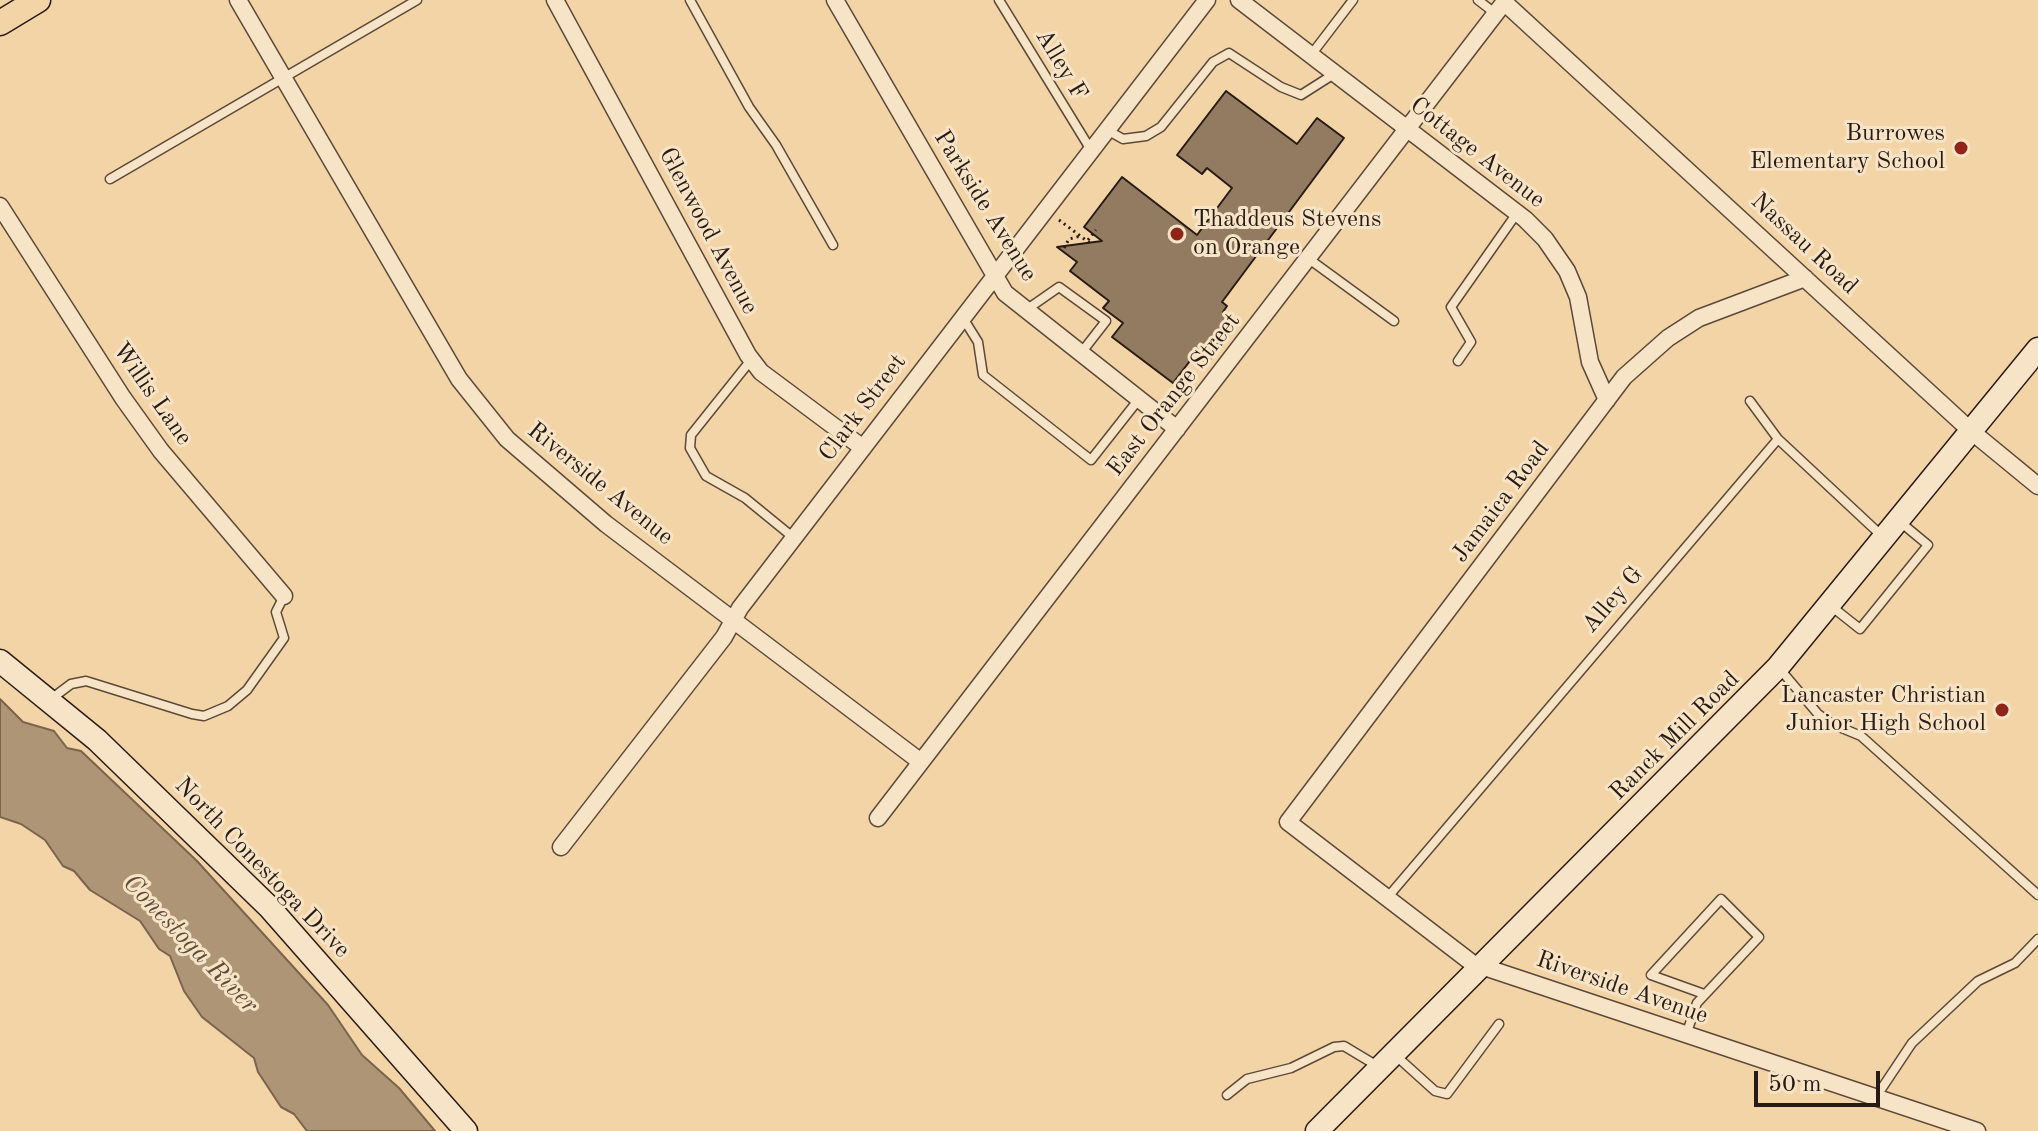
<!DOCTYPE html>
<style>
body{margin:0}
#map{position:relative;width:2038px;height:1131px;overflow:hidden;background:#f3d4a6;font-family:"Old Standard TT",serif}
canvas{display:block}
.scale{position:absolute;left:1754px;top:1071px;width:126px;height:36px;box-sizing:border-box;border:4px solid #281b15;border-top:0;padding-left:10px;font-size:24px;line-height:28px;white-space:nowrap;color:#281b15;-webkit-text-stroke:6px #f7e3c5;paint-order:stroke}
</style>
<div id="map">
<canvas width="2038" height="1131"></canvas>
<div class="scale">50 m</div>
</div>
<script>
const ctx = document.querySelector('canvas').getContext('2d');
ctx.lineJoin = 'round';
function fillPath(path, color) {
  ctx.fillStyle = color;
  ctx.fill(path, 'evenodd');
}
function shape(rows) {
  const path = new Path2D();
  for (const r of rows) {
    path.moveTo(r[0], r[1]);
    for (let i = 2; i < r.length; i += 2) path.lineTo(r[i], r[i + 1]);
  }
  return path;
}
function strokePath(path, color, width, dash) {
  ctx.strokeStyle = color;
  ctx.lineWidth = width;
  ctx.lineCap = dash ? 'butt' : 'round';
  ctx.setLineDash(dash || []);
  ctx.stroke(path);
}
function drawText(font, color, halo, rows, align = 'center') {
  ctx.font = font + ' "Old Standard TT",serif';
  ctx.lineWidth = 6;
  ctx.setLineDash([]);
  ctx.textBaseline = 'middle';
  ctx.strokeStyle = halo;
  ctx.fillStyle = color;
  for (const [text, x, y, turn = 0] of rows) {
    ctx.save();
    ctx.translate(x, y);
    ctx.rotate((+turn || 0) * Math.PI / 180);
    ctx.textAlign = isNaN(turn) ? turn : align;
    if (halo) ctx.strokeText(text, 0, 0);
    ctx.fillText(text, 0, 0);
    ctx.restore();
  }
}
const water = shape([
 [0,699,23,722,54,731,67,748,81,751,197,861,328,1005,362,1055,399,1088,435,1131,307,1131,294,1114,281,1107,258,1072,254,1058,202,1017,184,991,170,956,159,949,140,921,90,890,74,871,63,866,45,840,21,824,0,817,0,699]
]);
const building = shape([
 [1226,91,1297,144,1317,118,1344,138,1222,302,1227,306,1223,312,1237,324,1205,366,1193,357,1173,383,1112,337,1123,323,1103,308,1109,301,1070,271,1077,262,1057,247,1102,241,1084,227,1122,177,1197,235,1232,188,1207,168,1202,174,1177,155,1226,91]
]);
const path = shape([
 [1059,220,1091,244],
 [1088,240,1096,230],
 [1064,248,1069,239,1081,236]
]);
const lane = shape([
 [690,0,749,107,776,145,833,245],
 [999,0,1091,150],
 [1478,0,1496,14],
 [1311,55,1353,0],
 [1107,130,1123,139,1146,136,1161,127,1213,62,1229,53,1281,87,1301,95,1334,74],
 [110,179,417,0],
 [1309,259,1394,321],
 [1026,310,1059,287,1106,321,1081,353],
 [963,318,978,342,983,375,1091,460,1139,399],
 [751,360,691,435,690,448,706,476,745,498,794,538],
 [1458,361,1471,342,1451,307,1517,213],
 [1750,401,1778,439],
 [1831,606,1860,629,1928,545,1899,521],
 [1779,668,1818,714,1832,724,1861,736,2038,895],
 [51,699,71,684,86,681,192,714,204,716,228,706,247,690,284,638,276,612,284,596],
 [1387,898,1778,439,1883,537],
 [1686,1035,1697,1003,1759,937,1721,899,1651,975,1704,994],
 [1394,1054,1435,1091,1447,1094,1499,1024],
 [1227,1095,1247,1079,1291,1068,1334,1047,1344,1046,1379,1067],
 [1876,1097,1912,1043,1978,981,2015,963,2038,939]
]);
const street = shape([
 [238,0,459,379,507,439,606,524,921,762],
 [555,0,748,355,761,372,863,448],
 [835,0,1005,293,1177,429],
 [1239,0,1525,219,1545,239,1567,271,1578,297,1590,362,1607,400],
 [1504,2,1971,431,2038,486],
 [0,206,123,398,161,451,284,596],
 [1805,278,1699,318,1668,338,1624,377,1288,822,1472,963,1977,1131],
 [878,818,1506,0],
 [561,847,724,637,740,608,1207,0]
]);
const secondary = shape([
 [0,661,97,740,269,907,466,1131],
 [1317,1131,1778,667,2038,349]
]);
const primary = shape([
 [0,23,38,0]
]);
const markers = [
 [1961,148,8,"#8f2418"],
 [1177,234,8,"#8f2418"],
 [2002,710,8,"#8f2418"]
];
const streetNames = [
 ["Alley F",1061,65,59],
 ["Cottage Avenue",1477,153,38],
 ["Parkside Avenue",985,206,58],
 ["Glenwood Avenue",708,231,62],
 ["Nassau Road",1804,244,43],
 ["Willis Lane",152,394,55],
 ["East Orange Street",1174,395,-52],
 ["Clark Street",863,408,-53],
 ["Riverside Avenue",600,484,39],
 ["Jamaica Road",1501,502,-53],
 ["Alley G",1613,600,-49],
 ["Ranck Mill Road",1675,736,-45],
 ["North Conestoga Drive",262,868,46],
 ["Riverside Avenue",1622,988,19]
];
const poiNames = [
 ["Burrowes",1945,134],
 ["Elementary School",1945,162],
 ["Thaddeus Stevens",1193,220,"left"],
 ["on Orange",1193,248,"left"],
 ["Lancaster Christian",1986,696],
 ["Junior High School",1986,724]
];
const waterNames = [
 ["Conestoga River",190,944,46]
];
fillPath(water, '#ae9575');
strokePath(water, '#78644f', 2);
fillPath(building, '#927b60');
strokePath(building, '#281b15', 2);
strokePath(lane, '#5b4939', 11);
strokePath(street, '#5b4939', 19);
strokePath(secondary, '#281b15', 25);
strokePath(primary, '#281b15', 27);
strokePath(path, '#281b15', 3, [2, 4]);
strokePath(lane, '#f7e3c5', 8);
strokePath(street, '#f7e3c5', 16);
strokePath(secondary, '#f7e3c5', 22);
strokePath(primary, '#f3d4a6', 24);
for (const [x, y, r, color] of markers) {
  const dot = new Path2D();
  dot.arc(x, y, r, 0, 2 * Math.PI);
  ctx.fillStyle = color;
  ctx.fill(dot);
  strokePath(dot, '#f7e3c5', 3);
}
drawText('24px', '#281b15', '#f7e3c5', streetNames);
drawText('24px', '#281b15', '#f7e3c5', poiNames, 'right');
drawText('italic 26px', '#5e4c3b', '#f7e3c5', waterNames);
</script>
